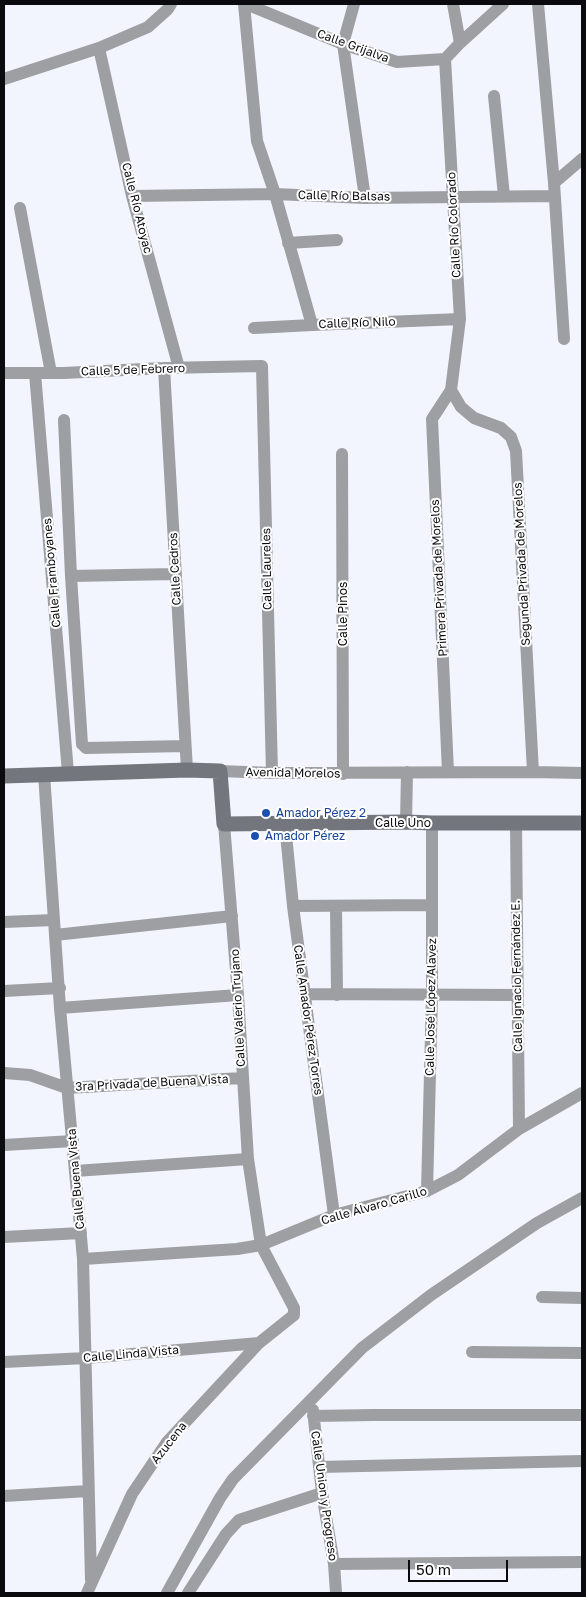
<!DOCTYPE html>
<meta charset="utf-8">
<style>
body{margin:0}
#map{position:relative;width:586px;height:1597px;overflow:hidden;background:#f2f4fe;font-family:"Golos Text",sans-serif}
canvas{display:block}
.frame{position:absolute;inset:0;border:5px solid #0b0b0f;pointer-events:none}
.scale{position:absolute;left:408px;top:1560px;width:100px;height:22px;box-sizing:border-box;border:2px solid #0b0b0f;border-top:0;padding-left:6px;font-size:15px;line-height:18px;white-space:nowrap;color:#0b0b0f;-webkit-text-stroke:4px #fff;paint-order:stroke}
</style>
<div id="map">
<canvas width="586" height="1597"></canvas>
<div class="frame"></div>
<div class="scale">50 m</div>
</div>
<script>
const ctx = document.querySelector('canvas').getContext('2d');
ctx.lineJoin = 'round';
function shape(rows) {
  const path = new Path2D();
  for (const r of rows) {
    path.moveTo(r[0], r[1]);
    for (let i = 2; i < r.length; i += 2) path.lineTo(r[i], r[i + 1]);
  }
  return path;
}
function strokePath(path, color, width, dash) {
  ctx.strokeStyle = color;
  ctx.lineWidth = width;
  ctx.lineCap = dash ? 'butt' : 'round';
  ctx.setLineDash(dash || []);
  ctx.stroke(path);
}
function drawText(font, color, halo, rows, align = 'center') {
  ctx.font = font + ' "Golos Text",sans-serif';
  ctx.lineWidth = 4;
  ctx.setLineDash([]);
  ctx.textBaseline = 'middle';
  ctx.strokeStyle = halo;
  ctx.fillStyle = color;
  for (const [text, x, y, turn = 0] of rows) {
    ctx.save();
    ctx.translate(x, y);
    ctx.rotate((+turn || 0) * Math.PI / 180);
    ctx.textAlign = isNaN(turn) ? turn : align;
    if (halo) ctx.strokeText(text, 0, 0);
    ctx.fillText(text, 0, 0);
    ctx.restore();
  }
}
const street = shape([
 [244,4,257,141,275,194,312,325],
 [246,4,343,44,397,62,445,59,460,43,503,4],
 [354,4,343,44,365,198],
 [453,4,460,43],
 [538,4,554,183,564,339],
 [99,48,132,196,179,368],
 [445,59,460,319,451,390,432,419,448,772],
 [4,79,99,48,148,27,168,9,171,4],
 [494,96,504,196],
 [554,183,582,159],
 [132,196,275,194,365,198,555,196],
 [20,208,51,373],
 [288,243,337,240],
 [254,328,312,325,460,319],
 [164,368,187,770],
 [4,373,64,373,164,368,262,366,272,773],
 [35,373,68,773],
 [451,390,461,407,474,418,501,428,511,437,516,451,533,772],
 [64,420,71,576,82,744,86,748,185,746],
 [342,454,343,774],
 [71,576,175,574],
 [220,771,272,773,533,772,582,773],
 [44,774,60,1008,83,1259,91,1580],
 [406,822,407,772],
 [516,823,519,1129],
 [285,824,293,906,334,1215],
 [293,906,432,905],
 [336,907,337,995],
 [4,922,54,920],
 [55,935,232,916],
 [4,991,60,988],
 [305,994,518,995],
 [60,1008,238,995],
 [4,1073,30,1075,67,1088,242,1078],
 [4,1145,73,1141],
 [75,1171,248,1159],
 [427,1191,432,994,432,823],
 [4,1237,81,1233],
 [83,1259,237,1249,261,1245,334,1215,427,1191,458,1175,519,1129,582,1093],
 [542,1297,582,1298],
 [472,1352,582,1353],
 [4,1362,86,1358,259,1343],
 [313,1410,322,1493,334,1564,336,1593],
 [313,1416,373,1415,582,1415],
 [319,1467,582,1461],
 [4,1496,88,1491],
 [334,1564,582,1562],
 [87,1593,132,1494,167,1442,259,1343,294,1315,294,1308,261,1245,248,1159,238,995,224,824],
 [167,1593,220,1498,233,1479,362,1348,431,1295,537,1223,582,1198],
 [188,1593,226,1534,239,1520,322,1493]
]);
const secondary = shape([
 [4,776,187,770,220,771,224,824,406,822,432,823,582,823]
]);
const markers = [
 [266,813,5,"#1a4fb4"],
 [255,836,5,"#1a4fb4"]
];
const streetNames = [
 ["Calle Grijalva",353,46,20],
 ["Calle Río Balsas",344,196,1],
 ["Calle Río Atoyac",137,208,76],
 ["Calle Río Colorado",454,225,-93],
 ["Calle Río Nilo",357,323,-2],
 ["Calle 5 de Febrero",133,370,-2],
 ["Segunda Privada de Morelos",522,564,-93],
 ["Calle Cedros",175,569,-93],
 ["Calle Laureles",267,569,-91],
 ["Calle Framboyanes",52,573,-95],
 ["Primera Privada de Morelos",439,578,-93],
 ["Calle Pinos",343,614,-90],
 ["Avenida Morelos",293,773,1],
 ["Calle Uno",403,823],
 ["Calle Ignacio Fernández E.",517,976,-91],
 ["Calle José López Alavez",431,1007,-89],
 ["Calle Valerio Trujano",238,1008,-93],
 ["Calle Amador Pérez Torres",308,1020,82],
 ["3ra Privada de Buena Vista",152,1083,-3],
 ["Calle Buena Vista",76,1179,-95],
 ["Calle Álvaro Carillo",374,1206,-16],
 ["Calle Linda Vista",131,1354,-5],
 ["Azucena",169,1443,-52],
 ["Calle Union y Progreso",324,1496,82]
];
const transitNames = [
 ["Amador Pérez 2",276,813],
 ["Amador Pérez",265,836]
];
strokePath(street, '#9d9fa3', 12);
strokePath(secondary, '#73767c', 15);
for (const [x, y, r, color] of markers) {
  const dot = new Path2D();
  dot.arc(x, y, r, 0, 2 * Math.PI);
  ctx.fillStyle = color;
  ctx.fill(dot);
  strokePath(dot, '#fff', 2);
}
drawText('12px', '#0b0b0f', '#fff', streetNames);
drawText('12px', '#164399', '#fff', transitNames, 'left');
</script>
